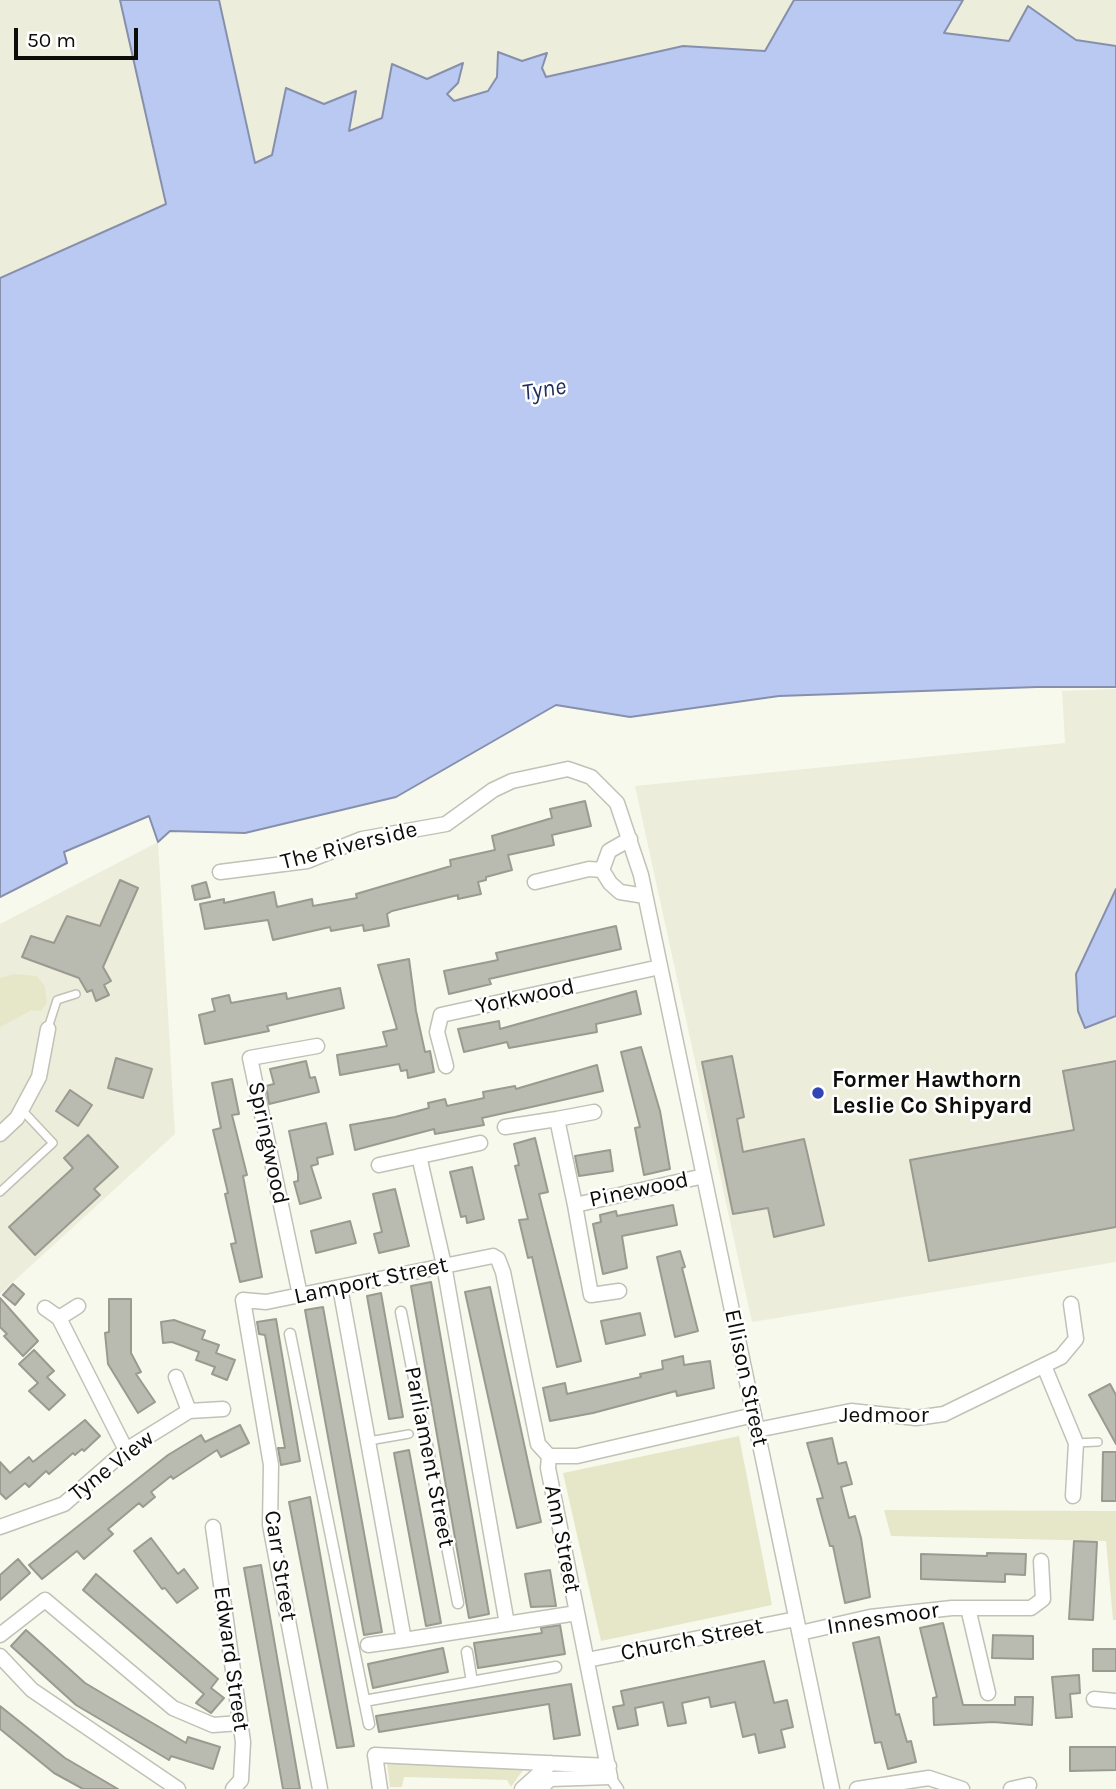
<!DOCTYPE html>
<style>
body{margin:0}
#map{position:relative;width:1116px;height:1789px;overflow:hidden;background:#f8f9ed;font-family:Karla,sans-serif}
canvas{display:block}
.scale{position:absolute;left:14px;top:28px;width:124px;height:32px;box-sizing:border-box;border:4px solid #0c0c08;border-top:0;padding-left:9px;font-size:21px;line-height:24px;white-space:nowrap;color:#0c0c08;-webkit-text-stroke:5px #fff;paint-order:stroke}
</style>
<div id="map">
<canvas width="1116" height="1789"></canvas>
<div class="scale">50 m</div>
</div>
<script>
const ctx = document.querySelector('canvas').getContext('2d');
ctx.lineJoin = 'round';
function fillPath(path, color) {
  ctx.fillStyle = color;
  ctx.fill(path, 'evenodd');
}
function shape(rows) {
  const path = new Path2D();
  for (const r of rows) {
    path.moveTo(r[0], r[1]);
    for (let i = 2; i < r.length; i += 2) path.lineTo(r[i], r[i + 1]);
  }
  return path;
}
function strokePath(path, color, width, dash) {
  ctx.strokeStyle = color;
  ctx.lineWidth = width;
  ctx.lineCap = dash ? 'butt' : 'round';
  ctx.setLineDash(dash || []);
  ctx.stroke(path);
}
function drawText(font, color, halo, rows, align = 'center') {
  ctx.font = font + ' Karla,sans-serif';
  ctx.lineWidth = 5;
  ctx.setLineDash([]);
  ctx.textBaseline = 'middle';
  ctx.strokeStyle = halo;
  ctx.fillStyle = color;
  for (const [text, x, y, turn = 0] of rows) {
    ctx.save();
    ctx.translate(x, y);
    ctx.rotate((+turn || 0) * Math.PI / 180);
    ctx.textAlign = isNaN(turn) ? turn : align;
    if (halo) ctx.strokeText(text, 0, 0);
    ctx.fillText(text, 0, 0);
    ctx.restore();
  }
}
const built = shape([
 [0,0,794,0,766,51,683,46,545,77,542,68,547,53,522,61,499,52,497,77,488,91,453,101,447,94,458,83,463,63,382,118,254,163,0,278],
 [963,0,1116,0,1116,46,1076,40,1028,6,1009,41,944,33],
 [1116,689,1116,1262,752,1322,635,786,1065,743,1062,691],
 [158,842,175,1134,0,1294,0,924]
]);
const green = shape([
 [14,974,37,976,45,987,47,1003,41,1011,32,1010,0,1027,0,978],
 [739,1436,772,1605,601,1641,563,1473],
 [884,1510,1116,1511,1116,1620,1113,1620,1106,1541,891,1536],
 [393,1761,526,1766,511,1787,507,1780,404,1777,402,1787,390,1787,387,1764]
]);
const water = shape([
 [120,0,219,0,255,163,272,155,286,88,324,104,356,91,349,131,382,118,392,64,427,79,463,63,458,83,447,94,454,101,488,91,497,77,498,52,522,61,547,53,542,68,546,77,683,46,765,51,794,0,963,0,944,33,1009,41,1028,6,1076,40,1116,46,1116,687,1037,687,779,696,630,717,556,705,396,797,245,833,170,831,158,842,149,816,64,852,67,863,0,897,0,278,166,204,120,0],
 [1116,889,1116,1016,1085,1028,1078,1011,1076,974,1116,889]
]);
const building = shape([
 [585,801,591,826,552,835,554,845,508,855,512,870,486,877,486,880,478,882,481,894,458,899,458,895,392,911,387,914,389,926,364,931,363,925,331,931,330,927,273,940,268,920,205,929,200,904,224,899,224,903,274,892,277,907,312,899,313,906,357,898,356,894,451,866,450,860,495,850,492,836,552,818,550,809,585,801],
 [120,880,138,888,103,967,111,981,104,985,109,995,96,1001,92,990,87,992,79,978,22,957,31,936,54,943,67,916,100,926,120,880],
 [206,882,210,897,195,900,192,886,206,882],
 [616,926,621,949,489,979,491,984,449,994,444,971,498,960,496,953,616,926],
 [409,959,416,1011,425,1052,430,1051,434,1072,408,1078,407,1070,401,1071,399,1064,340,1075,337,1055,387,1046,383,1032,397,1029,378,965,409,959],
 [340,988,344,1008,267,1026,269,1031,205,1044,199,1015,215,1011,212,999,229,995,231,1003,286,993,287,999,340,988],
 [636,991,641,1014,596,1024,597,1032,509,1048,507,1042,464,1052,458,1029,499,1021,500,1029,636,991],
 [641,1047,660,1111,670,1169,644,1175,635,1128,640,1127,621,1052,641,1047],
 [732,1056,744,1117,737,1119,743,1152,804,1139,824,1225,774,1237,768,1208,733,1214,702,1062,732,1056],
 [116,1058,152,1069,143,1098,108,1088,116,1058],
 [306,1061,310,1078,315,1077,319,1092,269,1104,266,1086,274,1084,270,1069,306,1061],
 [1116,1061,1116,1227,929,1261,910,1160,1074,1130,1063,1071,1116,1061],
 [597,1065,603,1091,482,1118,484,1125,435,1134,434,1129,355,1150,350,1125,395,1117,429,1108,428,1103,445,1099,447,1106,484,1098,483,1092,515,1086,516,1089,597,1065],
 [232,1079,239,1114,232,1115,247,1175,243,1176,262,1277,240,1282,231,1244,236,1243,225,1194,228,1193,213,1130,221,1128,212,1083,232,1079],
 [70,1090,92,1105,78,1126,56,1111,70,1090],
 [326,1123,333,1154,317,1158,318,1164,311,1166,321,1198,300,1204,294,1182,298,1181,298,1174,289,1131,326,1123],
 [88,1135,118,1167,94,1189,100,1195,35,1255,9,1227,73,1168,64,1158,88,1135],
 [535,1138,548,1192,539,1194,581,1361,557,1367,532,1257,528,1258,519,1220,528,1219,515,1166,519,1165,514,1144,535,1138],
 [610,1150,613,1171,579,1176,575,1156,610,1150],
 [472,1167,484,1219,467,1223,466,1216,461,1217,450,1172,472,1167],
 [395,1189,409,1246,379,1253,374,1234,382,1232,373,1194,395,1189],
 [673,1205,677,1225,622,1236,627,1268,603,1274,593,1224,601,1222,600,1215,616,1211,617,1216,673,1205],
 [350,1221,356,1243,316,1253,311,1231,350,1221],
 [680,1251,685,1267,682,1268,698,1331,675,1337,657,1257,680,1251],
 [431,1282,489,1614,469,1618,411,1286,431,1282],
 [13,1284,24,1294,15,1305,3,1295,13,1284],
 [490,1287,541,1522,517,1528,465,1292,490,1287],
 [381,1293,403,1417,389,1419,367,1296,381,1293],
 [0,1298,38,1341,23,1356,4,1336,7,1334,0,1327,0,1298],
 [109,1299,131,1299,131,1353,141,1372,136,1374,155,1402,138,1413,108,1364,105,1333,109,1332,109,1299],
 [323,1307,382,1632,364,1635,305,1310,323,1307],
 [640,1313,645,1335,606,1344,601,1321,640,1313],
 [276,1319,300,1461,281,1465,278,1448,285,1448,265,1335,259,1334,257,1322,276,1319],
 [174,1320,205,1331,202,1339,219,1345,216,1353,235,1360,227,1380,212,1374,215,1367,196,1360,199,1352,172,1342,163,1343,161,1322,174,1320],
 [34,1350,54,1371,47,1377,65,1395,49,1410,29,1391,38,1383,19,1364,34,1350],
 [683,1356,684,1365,710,1361,714,1388,677,1396,676,1391,593,1413,550,1421,543,1388,565,1383,567,1394,641,1377,640,1374,663,1369,662,1361,683,1356],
 [1110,1384,1116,1395,1116,1444,1089,1395,1110,1384],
 [85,1420,100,1436,84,1451,82,1449,75,1455,73,1453,49,1474,46,1471,29,1487,25,1483,6,1499,0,1493,0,1462,10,1473,29,1457,33,1462,85,1420],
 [240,1425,249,1443,221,1457,217,1450,173,1479,171,1476,151,1492,155,1497,143,1507,139,1503,108,1529,113,1534,84,1559,77,1551,42,1579,29,1565,168,1455,201,1435,205,1442,240,1425],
 [832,1438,838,1464,846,1462,852,1484,841,1487,849,1518,855,1516,861,1538,870,1597,845,1603,833,1546,830,1546,817,1499,823,1498,807,1443,832,1438],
 [409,1450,441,1623,426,1626,394,1453,409,1450],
 [1103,1452,1116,1452,1116,1501,1102,1501,1103,1452],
 [310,1497,354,1746,337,1748,289,1502,310,1497],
 [151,1538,178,1574,184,1569,198,1588,177,1603,165,1588,162,1589,134,1551,151,1538],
 [1074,1541,1097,1542,1093,1620,1069,1619,1074,1541],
 [987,1553,1026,1554,1025,1575,1005,1574,1005,1582,921,1579,921,1554,987,1556,987,1553],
 [18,1559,30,1573,0,1600,0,1575,18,1559],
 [261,1565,300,1789,283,1789,244,1568,261,1565],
 [550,1570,556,1606,531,1607,525,1574,550,1570],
 [96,1574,218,1679,211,1688,224,1698,211,1713,196,1703,204,1694,83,1590,96,1574],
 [943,1623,963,1705,1015,1705,1015,1697,1033,1697,1032,1725,993,1722,934,1725,933,1698,937,1697,920,1628,943,1623],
 [560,1625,565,1654,478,1668,474,1643,542,1633,541,1628,560,1625],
 [26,1630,85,1683,186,1743,188,1737,220,1747,213,1769,171,1756,169,1760,76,1705,11,1646,26,1630],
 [993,1635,1033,1636,1033,1659,992,1658,993,1635],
 [879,1637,896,1715,899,1714,907,1742,911,1741,916,1762,888,1769,881,1742,875,1743,853,1643,879,1637],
 [443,1648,448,1672,373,1688,368,1664,443,1648],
 [1093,1649,1116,1649,1116,1671,1093,1671,1093,1649],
 [764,1661,774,1703,787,1700,793,1727,781,1730,785,1747,759,1753,755,1734,743,1737,735,1702,711,1707,709,1697,682,1703,686,1723,668,1726,663,1702,635,1708,638,1725,618,1729,613,1707,624,1705,621,1691,764,1661],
 [1079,1675,1080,1693,1070,1694,1072,1717,1056,1718,1052,1677,1079,1675],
 [571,1684,580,1735,554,1739,549,1704,379,1732,376,1716,571,1684],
 [0,1706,65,1758,118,1789,83,1789,54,1773,0,1729,0,1706],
 [1070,1747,1116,1747,1116,1770,1070,1771,1070,1747]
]);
const service = shape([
 [48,1028,57,1000,76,994],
 [0,1192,53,1143,22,1110],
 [369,1441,409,1434],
 [1076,1443,1098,1442]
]);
const pedestrian = shape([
 [401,1312,458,1603],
 [290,1334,369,1724],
 [467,1652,472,1682],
 [364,1701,556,1667],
 [610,1777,618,1789]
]);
const minor = shape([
 [630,839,609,851,602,870,610,883,620,892,645,896],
 [220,872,307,861,362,839,446,824,493,790,512,781,568,769,591,777,617,803,641,875,832,1789],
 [535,882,589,869,602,870],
 [446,1066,437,1032,441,1015,660,967],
 [557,1119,594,1112],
 [505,1127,557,1119,575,1205,704,1176],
 [0,1134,17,1118,39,1077,48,1029],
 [419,1156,444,1265,507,1624],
 [379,1165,480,1143],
 [575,1205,591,1295,619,1291],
 [340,1287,404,1640,368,1645],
 [300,1295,250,1058,317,1046],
 [45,1308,59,1318,126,1450],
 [59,1318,78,1306],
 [1044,1366,1076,1443,1073,1496],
 [176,1377,189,1411],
 [757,1430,851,1411,916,1418,944,1414,1061,1357,1076,1339,1071,1304],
 [549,1456,577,1456,754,1415],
 [0,1527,64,1504,126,1450,189,1411,223,1409],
 [213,1527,243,1742,241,1780,233,1789],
 [968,1608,988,1693],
 [800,1633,870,1617,952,1608,1031,1608,1043,1599,1041,1561],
 [0,1635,45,1600,173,1708,213,1725,240,1723],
 [404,1640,577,1613],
 [0,1656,32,1690,178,1789],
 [587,1660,796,1619],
 [1094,1699,1116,1701],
 [320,1789,270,1525,271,1465,243,1300,266,1302,493,1256,498,1259,503,1272,538,1444,549,1456],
 [380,1789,375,1755,609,1766],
 [522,1789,551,1763],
 [540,1789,550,1779,610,1777,548,1468,549,1456],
 [857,1789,929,1778,962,1789],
 [1011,1789,1029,1785]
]);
const markers = [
 [818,1093,7,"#3046b7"]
];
const streetNames = [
 ["The Riverside",349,846,-14],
 ["Yorkwood",525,997,-12],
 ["Springwood",268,1143,78],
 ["Pinewood",639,1190,-12],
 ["Lamport Street",371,1281,-12],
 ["Ellison Street",746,1378,78],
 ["Jedmoor",884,1415],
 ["Parliament Street",429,1457,79],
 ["Tyne View",112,1466,-38],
 ["Ann Street",562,1539,79],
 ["Carr Street",280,1566,81],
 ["Innesmoor",883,1619,-9],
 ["Church Street",692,1640,-11],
 ["Edward Street",231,1659,82]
];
const poiNames = [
 ["Former Hawthorn",832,1080],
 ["Leslie Co Shipyard",832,1106]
];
const waterNames = [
 ["Tyne",544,390,-9]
];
fillPath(built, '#ecedda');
fillPath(green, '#e6e7c9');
fillPath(water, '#bac9f2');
strokePath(water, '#8690ac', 2);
fillPath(building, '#babbb0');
strokePath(building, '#9a9a90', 2);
strokePath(service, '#c1c1b6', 10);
strokePath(pedestrian, '#c1c1b6', 13);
strokePath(minor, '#c1c1b6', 17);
strokePath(service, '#fff', 7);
strokePath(pedestrian, '#fff', 10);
strokePath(minor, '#fff', 14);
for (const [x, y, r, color] of markers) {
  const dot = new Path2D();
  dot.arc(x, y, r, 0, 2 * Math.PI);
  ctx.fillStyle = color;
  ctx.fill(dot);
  strokePath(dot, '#fff', 2.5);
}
drawText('23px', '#0c0c08', '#fff', streetNames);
drawText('bold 23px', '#0c0c08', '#fff', poiNames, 'left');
drawText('italic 24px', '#212f60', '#fff', waterNames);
</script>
